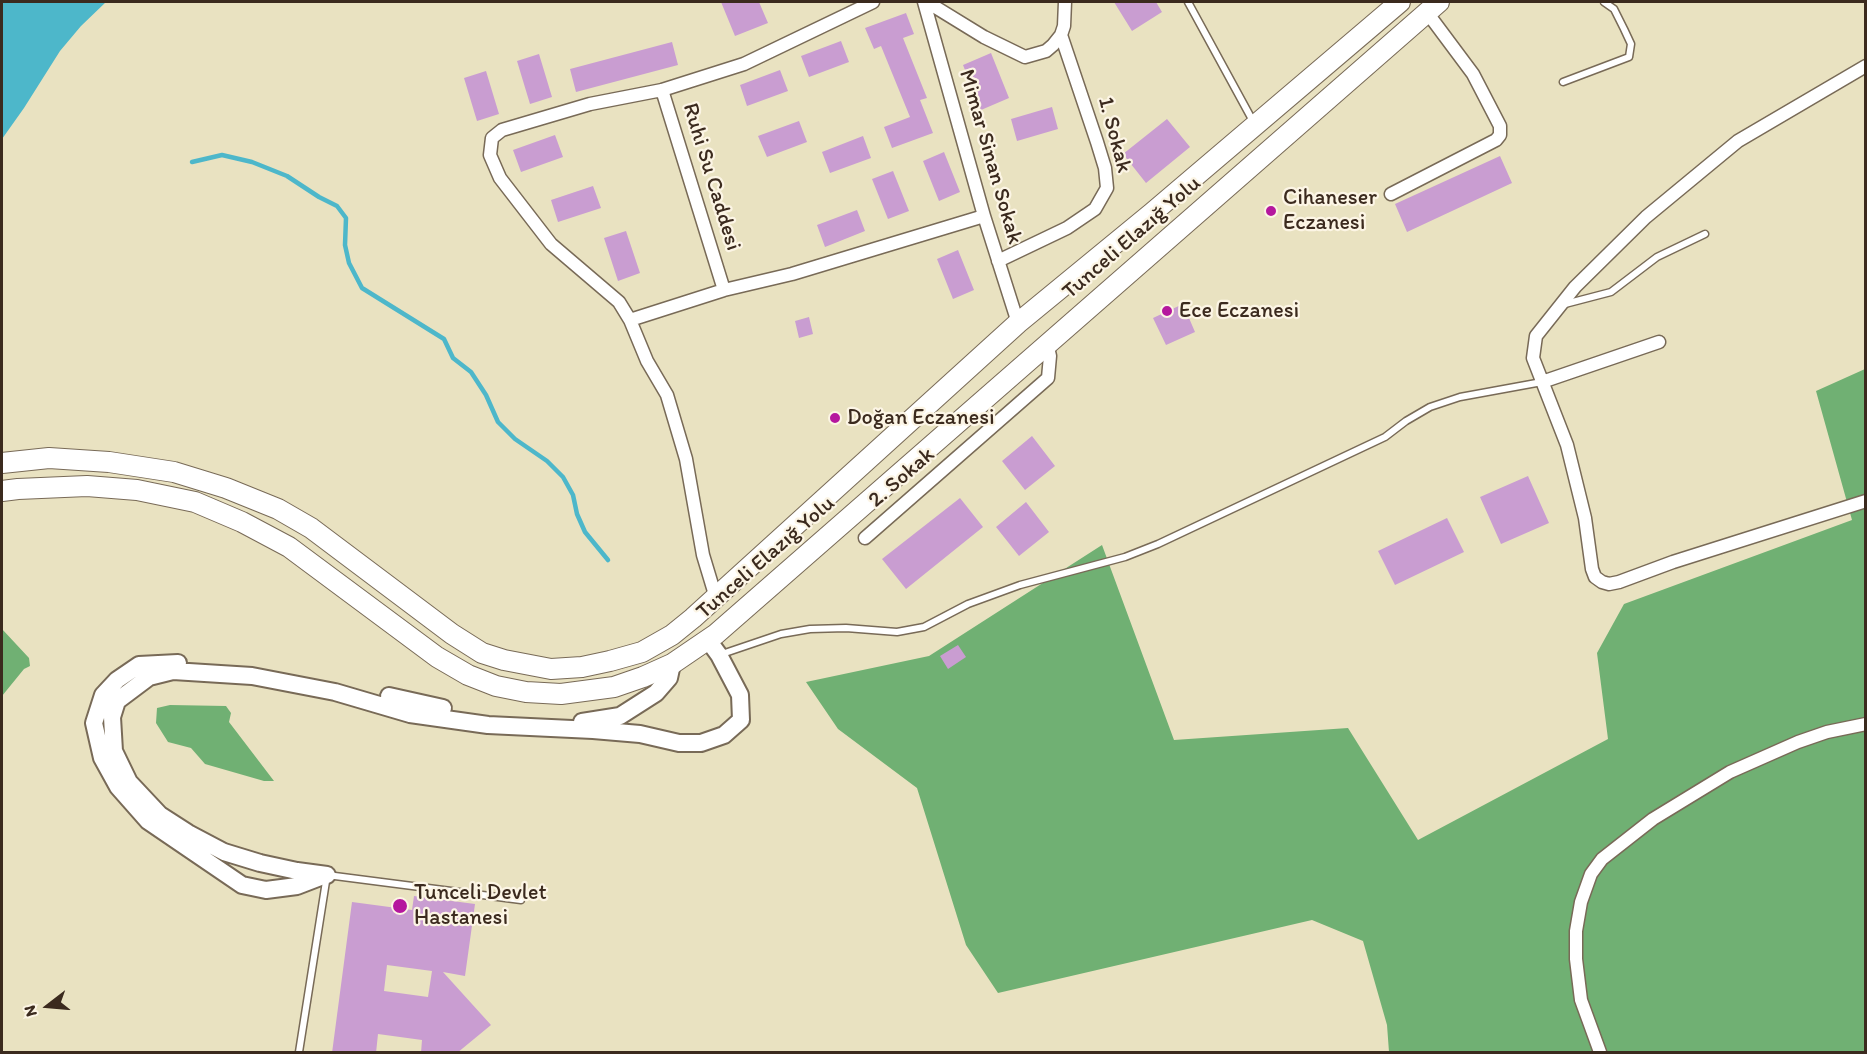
<!DOCTYPE html>
<meta charset="utf-8">
<style>
body{margin:0}
#map{position:relative;width:1867px;height:1054px;overflow:hidden;background:#e9e2c1;font-family:Itim,sans-serif}
canvas{display:block}
.frame{position:absolute;inset:0;border:3px solid #3b2a1e;pointer-events:none}
.north{position:absolute;left:18px;top:976px;width:60px;height:60px;-webkit-text-stroke:4px #fcf5e5;paint-order:stroke;rotate:254deg;font-size:16px;font-weight:700;line-height:24px;text-align:center;color:#3b2a1e}
.north::after{content:'';display:block;margin:auto;width:21px;height:27px;background:#3b2a1e;clip-path:polygon(50% 0,100% 100%,50% 72%,0 100%)}
</style>
<div id="map">
<canvas width="1867" height="1054"></canvas>
<div class="frame"></div>
<div class="north">N</div>
</div>
<script>
const ctx = document.querySelector('canvas').getContext('2d');
ctx.lineJoin = 'round';
function fillPath(path, color) {
  ctx.fillStyle = color;
  ctx.fill(path, 'evenodd');
}
function shape(rows) {
  const path = new Path2D();
  for (const r of rows) {
    path.moveTo(r[0], r[1]);
    for (let i = 2; i < r.length; i += 2) path.lineTo(r[i], r[i + 1]);
  }
  return path;
}
function strokePath(path, color, width, dash) {
  ctx.strokeStyle = color;
  ctx.lineWidth = width;
  ctx.lineCap = dash ? 'butt' : 'round';
  ctx.setLineDash(dash || []);
  ctx.stroke(path);
}
function drawText(font, color, halo, rows, align = 'center') {
  ctx.font = font + ' Itim,sans-serif';
  ctx.lineWidth = 4.5;
  ctx.setLineDash([]);
  ctx.textBaseline = 'middle';
  ctx.strokeStyle = halo;
  ctx.fillStyle = color;
  for (const [text, x, y, turn = 0] of rows) {
    ctx.save();
    ctx.translate(x, y);
    ctx.rotate((+turn || 0) * Math.PI / 180);
    ctx.textAlign = isNaN(turn) ? turn : align;
    if (halo) ctx.strokeText(text, 0, 0);
    ctx.fillText(text, 0, 0);
    ctx.restore();
  }
}
const forest = shape([
 [1865,369,1865,1052,1389,1052,1387,1025,1363,941,1312,920,998,993,966,945,917,788,838,729,806,682,929,656,1102,545,1174,740,1348,728,1418,840,1608,739,1597,653,1624,604,1852,520,1816,391],
 [2,629,29,658,30,666,24,669,2,696],
 [170,705,226,706,231,713,229,722,274,781,264,781,205,764,191,748,168,742,156,723,157,708]
]);
const water = shape([
 [2,2,106,2,81,26,60,51,24,108,2,139]
]);
const stream = shape([
 [192,162,222,155,252,162,287,176,319,197,337,206,346,218,345,245,349,263,362,288,444,339,453,358,471,372,486,395,498,422,515,439,547,461,563,477,573,495,577,514,585,532,608,560]
]);
const building = shape([
 [721,2,759,2,768,23,735,36],
 [1114,2,1156,2,1162,12,1132,31],
 [906,13,914,34,903,38,927,98,920,100,933,133,892,148,884,127,910,117,881,46,874,49,865,28],
 [841,41,849,62,809,77,801,56],
 [672,42,678,65,576,92,570,69],
 [991,53,1009,98,981,110,963,65],
 [539,54,552,97,530,104,517,61],
 [780,70,788,91,747,106,740,85],
 [486,71,499,114,477,121,464,78],
 [1052,107,1058,129,1017,141,1011,119],
 [1167,119,1190,147,1146,183,1123,154],
 [799,121,807,142,767,157,758,136],
 [555,135,563,157,521,172,513,150],
 [863,136,871,158,830,173,822,152],
 [944,152,960,192,939,201,923,161],
 [1500,156,1512,183,1407,232,1395,204],
 [893,171,909,211,888,219,872,179],
 [593,186,601,208,558,222,551,200],
 [857,210,865,231,825,247,817,225],
 [626,231,640,273,618,281,604,238],
 [958,250,974,290,953,299,937,259],
 [1183,304,1195,332,1166,345,1153,318],
 [809,317,813,334,799,338,795,321],
 [1032,436,1055,466,1025,490,1002,461],
 [1528,476,1549,523,1501,544,1480,497],
 [960,498,983,527,906,589,882,559],
 [1026,502,1049,532,1019,556,996,527],
 [1447,518,1464,552,1395,585,1378,551],
 [958,645,966,657,948,669,940,656],
 [414,896,475,904,465,976,443,972,491,1025,457,1053,421,1053,422,1040,378,1034,376,1053,332,1053,352,902,412,910],
 [387,965,432,971,428,997,384,991]
]);
const lane = shape([
 [1188,2,1254,123],
 [1563,82,1629,57,1631,44,1624,29,1614,9,1604,2],
 [1565,304,1611,292,1657,257,1705,234],
 [719,655,781,634,810,629,846,628,897,632,924,627,968,604,1020,585,1125,557,1158,544,1385,437,1406,421,1430,407,1460,397,1542,382],
 [299,1052,327,875,521,900]
]);
const street = shape([
 [924,2,984,216,1018,323],
 [927,2,984,37,1025,57,1046,51,1053,45,1061,35,1064,26,1065,2],
 [1866,66,1738,141,1646,217,1575,287,1536,336,1533,358,1567,445,1585,518,1592,569,1595,577,1602,582,1609,584,1619,582,1673,562,1866,501],
 [662,90,724,290],
 [1391,194,1496,140,1500,135,1500,126,1473,74,1426,11],
 [998,261,1067,228,1095,209,1107,188,1105,168,1097,142,1061,35],
 [630,320,724,290,792,274,984,216],
 [1542,382,1659,342],
 [865,538,1048,378,1050,356,1047,343],
 [716,598,703,555,686,459,667,395,647,361,630,320,619,302,551,244,500,178,490,155,492,138,502,130,590,104,662,90,744,64,873,2],
 [1600,1052,1581,1000,1576,959,1576,931,1581,902,1591,874,1602,859,1653,819,1730,772,1798,742,1827,732,1866,724]
]);
const secondary = shape([
 [178,663,139,665,117,680,103,695,94,723,102,758,118,787,148,821,242,885,266,890,297,886,323,876],
 [389,696,443,708],
 [582,722,620,716,656,693,669,678,672,664],
 [327,875,297,871,260,863,224,852,188,833,160,815,129,782,114,751,112,717,117,701,149,677,173,671,252,676,335,692,410,714,488,725,593,730,640,734,679,743,701,743,724,735,741,720,740,695,719,655,708,640]
]);
const primary = shape([
 [2,463,49,458,109,462,174,472,226,488,278,509,311,528,452,634,482,653,504,660,551,669,582,667,610,661,642,652,672,635,693,618,1018,323,1152,213,1400,2],
 [2,491,18,489,87,486,137,490,195,502,242,522,289,547,437,657,468,675,496,686,526,692,561,694,614,687,643,677,672,664,716,634,1439,2]
]);
const markers = [
 [1271,211,6,"#b5179e"],
 [1167,311,6,"#b5179e"],
 [835,418,6,"#b5179e"],
 [400,906,8,"#b5179e"]
];
const streetNames = [
 ["1. Sokak",1114,135,75],
 ["Mimar Sinan Sokak",990,157,74],
 ["Ruhi Su Caddesi",711,177,73],
 ["Tunceli Elazığ Yolu",1132,238,-41],
 ["2. Sokak",902,478,-41],
 ["Tunceli Elazığ Yolu",766,558,-41]
];
const poiNames = [
 ["Cihaneser",1283,198],
 ["Eczanesi",1283,223],
 ["Ece Eczanesi",1179,311],
 ["Doğan Eczanesi",847,418],
 ["Tunceli Devlet",414,893],
 ["Hastanesi",414,918]
];
fillPath(forest, '#70b073');
fillPath(water, '#4db7ca');
strokePath(stream, '#4db7ca', 4.5);
fillPath(building, '#c99dd1');
strokePath(lane, '#786a57', 9);
strokePath(street, '#786a57', 15);
strokePath(secondary, '#786a57', 20);
strokePath(primary, '#786a57', 22);
strokePath(lane, '#fff', 6);
strokePath(street, '#fff', 12);
strokePath(secondary, '#fff', 16);
strokePath(primary, '#fff', 20);
for (const [x, y, r, color] of markers) {
  const dot = new Path2D();
  dot.arc(x, y, r, 0, 2 * Math.PI);
  ctx.fillStyle = color;
  ctx.fill(dot);
  strokePath(dot, '#fcf5e5', 2);
}
drawText('22px', '#3b2a1e', '#fcf5e5', streetNames);
drawText('22px', '#3b2a1e', '#fcf5e5', poiNames, 'left');
</script>
